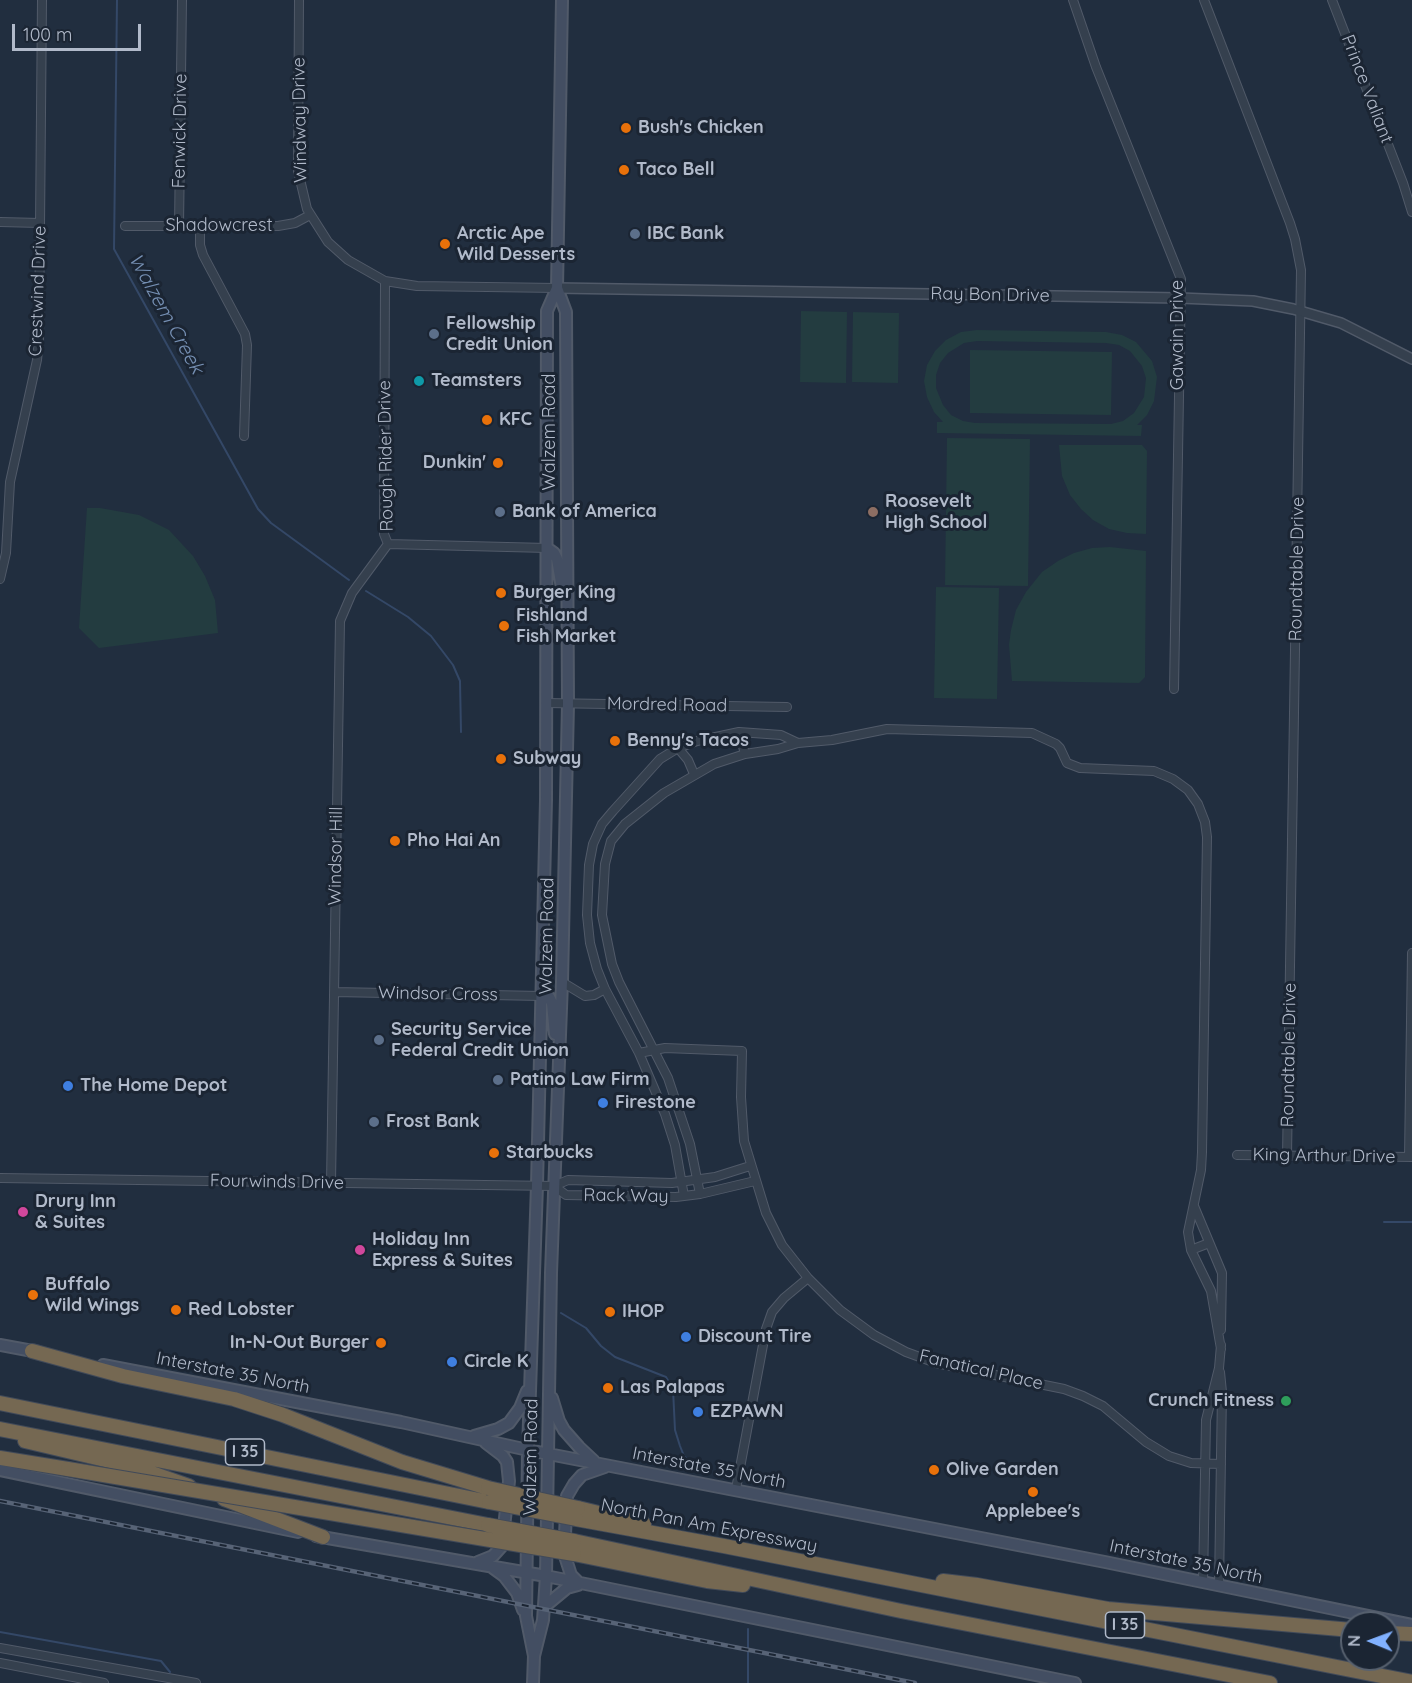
<!DOCTYPE html>
<style>
body{margin:0}
#map{position:relative;width:1412px;height:1683px;overflow:hidden;background:#212e3f;font-family:Quicksand,sans-serif}
canvas{display:block}
.north{position:absolute;left:1340px;top:1611px;width:60px;height:60px;box-sizing:border-box;background:#1b2533;border:2px solid #57616f;border-radius:50%;rotate:271deg;font-size:16px;font-weight:700;line-height:24px;text-align:center;color:#b1baca}
.north::after{content:'';display:block;margin:auto;width:21px;height:27px;background:#81b1ff;clip-path:polygon(50% 0,100% 100%,50% 72%,0 100%)}
.scale{position:absolute;left:12px;top:24px;width:129px;height:27px;box-sizing:border-box;border:3px solid #b1baca;border-top:0;padding-left:8px;font-size:18px;line-height:21px;white-space:nowrap;color:#b1baca;-webkit-text-stroke:4px #1b2533;paint-order:stroke}
</style>
<div id="map">
<canvas width="1412" height="1683"></canvas>
<div class="north">N</div>
<div class="scale">100 m</div>
</div>
<script>
const ctx = document.querySelector('canvas').getContext('2d');
ctx.lineJoin = 'round';
function fillPath(path, color) {
  ctx.fillStyle = color;
  ctx.fill(path, 'evenodd');
}
function shape(rows) {
  const path = new Path2D();
  for (const r of rows) {
    path.moveTo(r[0], r[1]);
    for (let i = 2; i < r.length; i += 2) path.lineTo(r[i], r[i + 1]);
  }
  return path;
}
function strokePath(path, color, width, dash) {
  ctx.strokeStyle = color;
  ctx.lineWidth = width;
  ctx.lineCap = dash ? 'butt' : 'round';
  ctx.setLineDash(dash || []);
  ctx.stroke(path);
}
function drawText(font, color, halo, rows, align = 'center') {
  ctx.font = font + ' Quicksand,sans-serif';
  ctx.lineWidth = 6;
  ctx.setLineDash([]);
  ctx.textBaseline = 'middle';
  ctx.strokeStyle = halo;
  ctx.fillStyle = color;
  for (const [text, x, y, turn = 0] of rows) {
    ctx.save();
    ctx.translate(x, y);
    ctx.rotate((+turn || 0) * Math.PI / 180);
    ctx.textAlign = isNaN(turn) ? turn : align;
    if (halo) ctx.strokeText(text, 0, 0);
    ctx.fillText(text, 0, 0);
    ctx.restore();
  }
}
const green = shape([
 [801,311,847,312,846,383,800,382],
 [853,312,899,313,898,383,852,382],
 [977,330,1106,332,1122,335,1136,342,1152,361,1157,377,1154,401,1147,415,1137,425,1142,425,1141,436,937,433,937,422,943,422,934,412,927,397,924,381,927,365,935,351,946,340,961,332],
 [977,341,1106,343,1119,345,1130,351,1142,366,1146,378,1144,397,1134,413,1123,421,1111,424,975,423,963,421,951,415,943,405,936,388,936,375,940,363,948,353,964,343],
 [970,350,1112,352,1111,415,970,413],
 [947,438,1030,439,1028,586,945,585],
 [1059,445,1142,445,1147,451,1146,534,1127,533,1109,529,1093,520,1081,509,1070,495,1062,476],
 [87,508,100,508,139,515,169,530,193,556,205,576,215,600,218,633,99,648,79,628],
 [1110,547,1146,551,1145,677,1139,683,1012,681,1009,645,1011,630,1016,610,1026,592,1042,572,1058,561,1074,553,1092,548],
 [936,587,999,588,997,699,934,698]
]);
const stream = shape([
 [117,0,114,249,258,509,271,523,349,580],
 [366,591,408,617,431,636,453,665,460,681,461,732],
 [1384,1222,1412,1222],
 [561,1313,586,1328,601,1346,615,1357,666,1377,673,1389,675,1430,680,1446,684,1456,697,1471],
 [748,1629,748,1683],
 [0,1632,161,1661,170,1672]
]);
const minor = shape([
 [299,0,298,171,307,209,328,242,348,260,385,281,417,286,557,288],
 [1073,0,1096,67,1181,279,1174,689],
 [1204,0,1290,223,1295,239,1301,270,1287,1156],
 [1332,0,1403,183,1412,212],
 [0,222,40,223],
 [125,226,278,226,295,223,310,215],
 [179,226,182,0],
 [200,226,200,245,203,255,245,334,247,345,244,436],
 [385,281,384,534,388,544],
 [388,544,547,548],
 [0,579,6,553,10,482,37,360,39,339,42,0],
 [546,703,787,707],
 [739,732,745,754],
 [678,748,688,760,694,774],
 [562,982,585,996,594,995,605,989],
 [334,992,542,996],
 [639,1053,665,1048,742,1051,741,1097,744,1141,766,1213,782,1245,808,1278,840,1310,874,1335,906,1352,936,1363,1064,1389,1083,1396,1103,1406,1146,1442,1169,1456,1191,1463,1221,1464],
 [1237,1155,1412,1157],
 [1409,1157,1412,953],
 [0,1178,554,1186,568,1180,672,1183,715,1177,750,1166],
 [331,1183,340,621,352,593,388,544],
 [554,1186,566,1195,676,1197,700,1194,755,1181],
 [700,1194,690,1144,668,1078,619,982,612,964,602,915,605,864,611,841,625,824,664,793,714,764,745,754,778,749,798,743,832,740,887,729,1032,733,1056,744,1060,748,1067,763,1080,768,1154,771,1173,779,1188,790,1198,804,1205,822,1207,837,1202,1152,1201,1170,1188,1232,1191,1250,1211,1291,1221,1349],
 [684,1196,675,1145,665,1114,639,1053,605,989,597,969,590,943,587,915,589,865,593,844,602,824,613,811,660,759,678,748,697,741,739,732,781,735,798,743],
 [1194,1206,1222,1273,1221,1330],
 [1191,1250,1209,1243],
 [736,1489,766,1329,772,1312,784,1298,808,1278],
 [1203,1582,1206,1420,1219,1368,1221,1345],
 [1219,1585,1222,1392,1220,1372],
 [0,1648,196,1683],
 [0,1663,104,1683]
]);
const tertiary = shape([
 [557,288,1180,298,1253,301,1293,309,1341,323,1412,359]
]);
const secondary = shape([
 [547,548,554,553,557,559,562,588],
 [542,996,549,997,552,1003,555,1034],
 [0,1345,38,1352],
 [103,1365,401,1422,528,1450,1105,1562,1412,1625],
 [552,1398,559,1421,564,1430,579,1447,594,1461],
 [474,1436,498,1429,509,1423,520,1408,527,1391],
 [0,1470,298,1532],
 [316,1536,546,1576,1075,1683],
 [478,1562,493,1556,502,1546,509,1481,507,1462,503,1456,486,1443],
 [493,1568,504,1576,517,1593,523,1610],
 [580,1584,571,1575,564,1553,567,1496,574,1484,582,1475,605,1467],
 [544,1607,567,1588,578,1585],
 [534,1656,543,1620,546,1576,551,1273,562,982,568,704,566,312,557,288,562,0],
 [533,1683,534,1656,526,1616,528,1450,537,1185,546,800,547,311,557,288]
]);
const motorway = shape([
 [32,1351,123,1376,234,1399,283,1415,402,1462,488,1488],
 [0,1403,489,1502],
 [0,1429,488,1525],
 [25,1441,135,1467,189,1486],
 [0,1458,68,1469],
 [224,1499,323,1537],
 [578,1508,644,1524],
 [576,1519,724,1546,1412,1682],
 [574,1541,901,1611,1270,1683],
 [574,1554,707,1581,743,1585],
 [943,1581,977,1585,1108,1609,1352,1630],
 [1388,1633,1412,1634]
]);
const rail = shape([
 [0,1501,915,1683]
]);
const motorwayBridge = shape([
 [68,1469,574,1554],
 [488,1488,578,1508],
 [489,1502,576,1519],
 [488,1525,574,1541]
]);
const markers = [
 [626,128,6,"#e8710a"],
 [624,170,6,"#e8710a"],
 [635,234,6,"#5c6f8a"],
 [445,244,6,"#e8710a"],
 [434,334,6,"#5c6f8a"],
 [419,381,6,"#0f9aa8"],
 [487,420,6,"#e8710a"],
 [498,463,6,"#e8710a"],
 [500,512,6,"#5c6f8a"],
 [873,512,6,"#8d6e63"],
 [501,593,6,"#e8710a"],
 [504,626,6,"#e8710a"],
 [615,741,6,"#e8710a"],
 [501,759,6,"#e8710a"],
 [395,841,6,"#e8710a"],
 [379,1040,6,"#5c6f8a"],
 [498,1080,6,"#5c6f8a"],
 [68,1086,6,"#3f7fe0"],
 [603,1103,6,"#3f7fe0"],
 [374,1122,6,"#5c6f8a"],
 [494,1153,6,"#e8710a"],
 [23,1212,6,"#d1479c"],
 [360,1250,6,"#d1479c"],
 [33,1295,6,"#e8710a"],
 [176,1310,6,"#e8710a"],
 [610,1312,6,"#e8710a"],
 [686,1337,6,"#3f7fe0"],
 [381,1343,6,"#e8710a"],
 [452,1362,6,"#3f7fe0"],
 [608,1388,6,"#e8710a"],
 [1286,1401,6,"#2e9e5b"],
 [698,1412,6,"#3f7fe0"],
 [934,1470,6,"#e8710a"],
 [1033,1492,6,"#e8710a"]
];
const shields = [
 [245,1452,39],
 [1125,1625,39]
];
const shieldNames = [
 ["I 35",245,1452],
 ["I 35",1125,1625]
];
const streetNames = [
 ["Prince Valiant",1367,89,69],
 ["Windway Drive",300,120,-91],
 ["Fenwick Drive",180,131,-89],
 ["Shadowcrest",219,226],
 ["Crestwind Drive",38,291,-88],
 ["Ray Bon Drive",990,295,1],
 ["Gawain Drive",1178,335,-90],
 ["Walzem Road",550,432,-90],
 ["Rough Rider Drive",386,456,-91],
 ["Roundtable Drive",1297,569,-89],
 ["Mordred Road",667,705,1],
 ["Windsor Hill",336,856,-89],
 ["Walzem Road",547,936,-89],
 ["Windsor Cross",438,994,1],
 ["Roundtable Drive",1289,1055,-89],
 ["King Arthur Drive",1324,1156,1],
 ["Fourwinds Drive",277,1182,1],
 ["Rack Way",626,1196,1],
 ["Fanatical Place",981,1370,13],
 ["Interstate 35 North",233,1373,11],
 ["Walzem Road",531,1457,-89],
 ["Interstate 35 North",709,1468,11],
 ["North Pan Am Expressway",709,1526,11],
 ["Interstate 35 North",1186,1562,12]
];
const poiNames = [
 ["Bush's Chicken",638,128],
 ["Taco Bell",636,170],
 ["Arctic Ape",457,234],
 ["Wild Desserts",457,255],
 ["IBC Bank",647,234],
 ["Fellowship",446,324],
 ["Credit Union",446,345],
 ["Teamsters",431,381],
 ["KFC",499,420],
 ["Dunkin'",486,463,"right"],
 ["Roosevelt",885,502],
 ["High School",885,523],
 ["Bank of America",512,512],
 ["Burger King",513,593],
 ["Fishland",516,616],
 ["Fish Market",516,637],
 ["Benny's Tacos",627,741],
 ["Subway",513,759],
 ["Pho Hai An",407,841],
 ["Security Service",391,1030],
 ["Federal Credit Union",391,1051],
 ["Patino Law Firm",510,1080],
 ["The Home Depot",80,1086],
 ["Firestone",615,1103],
 ["Frost Bank",386,1122],
 ["Starbucks",506,1153],
 ["Drury Inn",35,1202],
 ["& Suites",35,1223],
 ["Holiday Inn",372,1240],
 ["Express & Suites",372,1261],
 ["Buffalo",45,1285],
 ["Wild Wings",45,1306],
 ["Red Lobster",188,1310],
 ["IHOP",622,1312],
 ["Discount Tire",698,1337],
 ["In-N-Out Burger",369,1343,"right"],
 ["Circle K",464,1362],
 ["Las Palapas",620,1388],
 ["Crunch Fitness",1274,1401,"right"],
 ["EZPAWN",710,1412],
 ["Olive Garden",946,1470],
 ["Applebee's",1033,1512,"center"]
];
const waterNames = [
 ["Walzem Creek",166,314,61]
];
fillPath(green, '#233c40');
strokePath(stream, '#344867', 2);
strokePath(minor, '#515a69', 10);
strokePath(tertiary, '#515a69', 12);
strokePath(secondary, '#515a69', 14);
strokePath(motorway, '#414a59', 16);
strokePath(minor, '#35404e', 8);
strokePath(tertiary, '#35404e', 9);
strokePath(secondary, '#434e62', 10);
strokePath(motorway, '#756852', 14);
strokePath(rail, '#576376', 4.5);
strokePath(rail, '#1b2533', 2, [7]);
strokePath(motorwayBridge, '#414a59', 16, []);
strokePath(motorwayBridge, '#756852', 14);
for (const [x, y, r, color] of markers) {
  const dot = new Path2D();
  dot.arc(x, y, r, 0, 2 * Math.PI);
  ctx.fillStyle = color;
  ctx.fill(dot);
  strokePath(dot, '#1b2533', 2);
}
for (const [x, y, w] of shields) {
  const box = new Path2D();
  box.roundRect(x - w / 2, y - 13, w, 26, 4.5);
  ctx.fillStyle = '#1b2533';
  ctx.fill(box);
  strokePath(box, '#b1baca', 1.5);
}
drawText('bold 16px', '#b1baca', null, shieldNames);
drawText('18px', '#b1baca', '#1b2533', streetNames);
drawText('bold 18px', '#b1baca', '#1b2533', poiNames, 'left');
drawText('italic 20px', '#7690b4', '#1b2533', waterNames);
</script>
